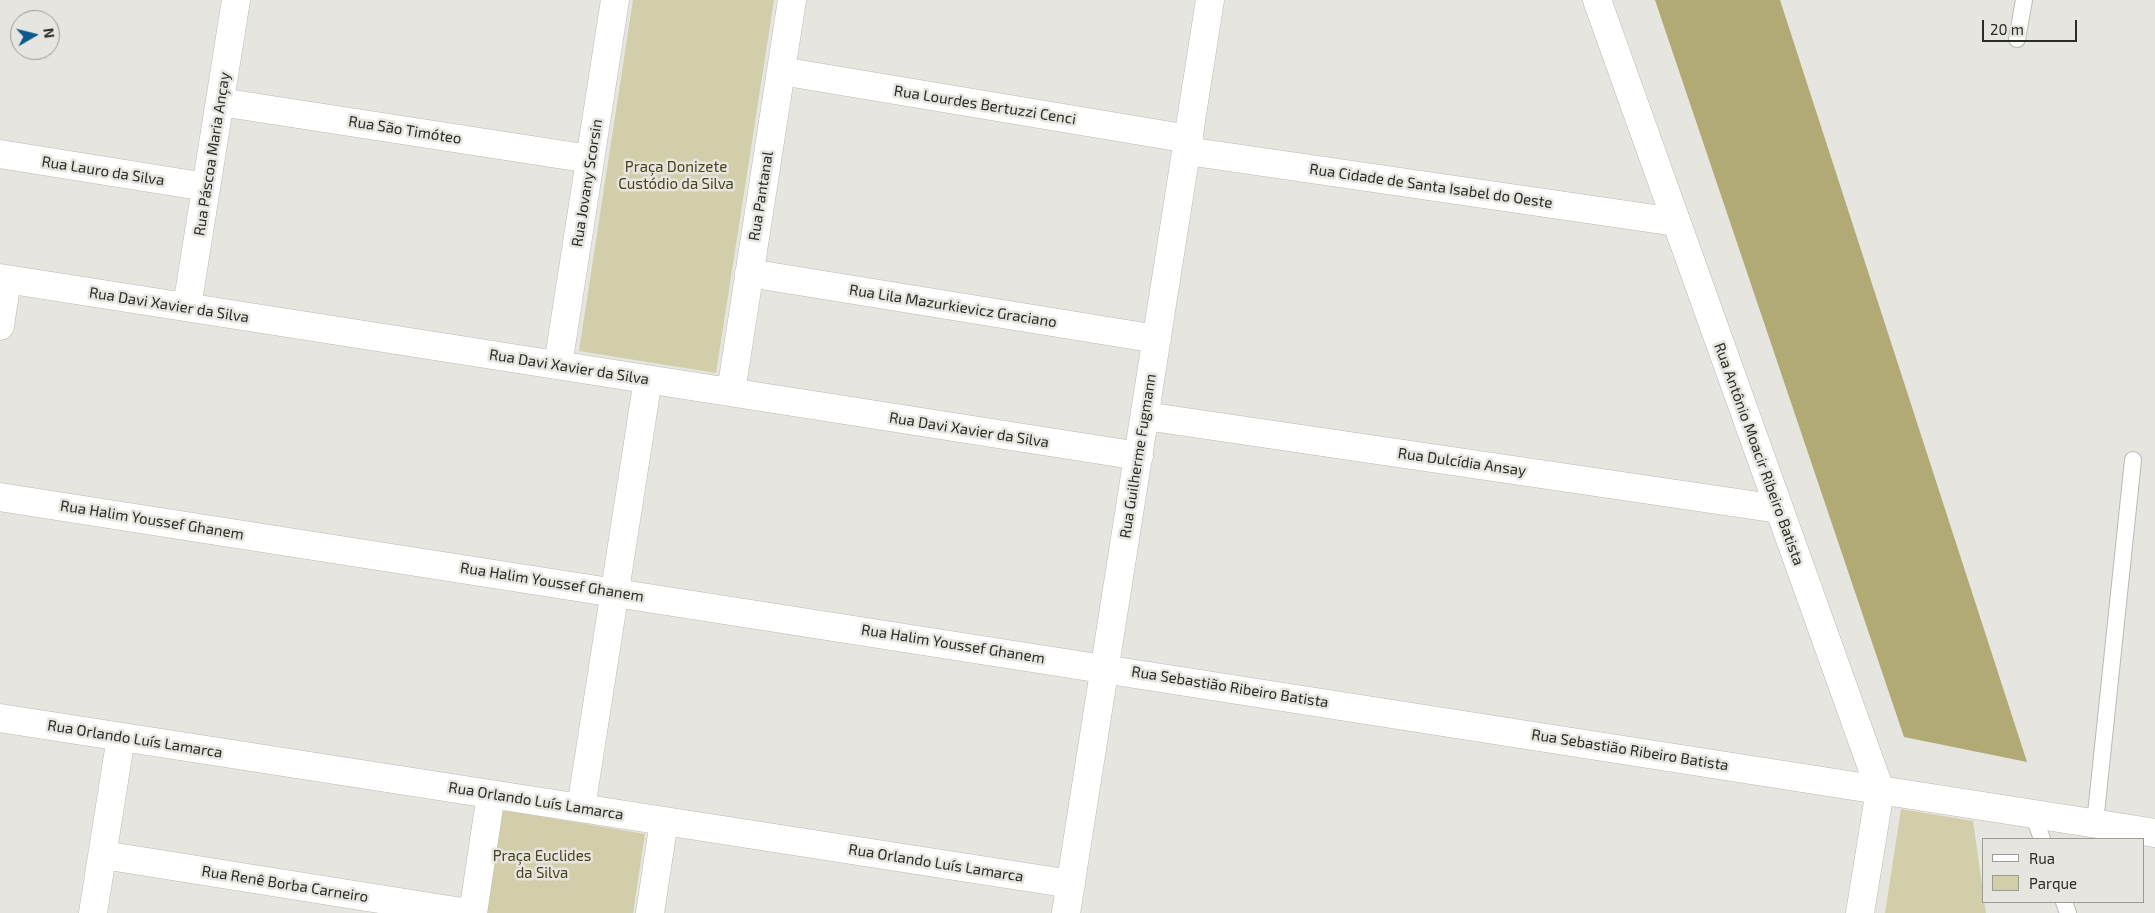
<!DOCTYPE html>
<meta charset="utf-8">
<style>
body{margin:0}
#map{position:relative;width:2155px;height:913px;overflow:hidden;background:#e6e5df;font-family:"Exo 2",sans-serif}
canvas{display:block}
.legend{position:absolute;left:1982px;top:838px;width:162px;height:65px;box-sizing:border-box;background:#e6e5df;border:1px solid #9b9b96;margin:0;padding:6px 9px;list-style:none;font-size:15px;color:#2b2b28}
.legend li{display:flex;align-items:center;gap:10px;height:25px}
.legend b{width:25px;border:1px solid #9b9b96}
.north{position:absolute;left:10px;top:10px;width:50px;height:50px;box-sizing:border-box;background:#e6e5df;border:1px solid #9b9b96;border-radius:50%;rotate:82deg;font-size:14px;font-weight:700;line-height:20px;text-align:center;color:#2b2b28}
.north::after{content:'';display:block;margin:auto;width:18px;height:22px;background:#0b5a8d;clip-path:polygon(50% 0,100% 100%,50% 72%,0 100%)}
.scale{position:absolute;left:1982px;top:20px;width:95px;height:22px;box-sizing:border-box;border:2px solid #2b2b28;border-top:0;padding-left:6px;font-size:15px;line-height:18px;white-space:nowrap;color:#2b2b28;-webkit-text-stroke:4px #e6e5df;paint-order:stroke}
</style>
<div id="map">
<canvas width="2155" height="913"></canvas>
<ul class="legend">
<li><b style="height:6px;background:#fff"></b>Rua</li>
<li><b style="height:14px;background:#d3ceaa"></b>Parque</li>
</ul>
<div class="north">N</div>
<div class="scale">20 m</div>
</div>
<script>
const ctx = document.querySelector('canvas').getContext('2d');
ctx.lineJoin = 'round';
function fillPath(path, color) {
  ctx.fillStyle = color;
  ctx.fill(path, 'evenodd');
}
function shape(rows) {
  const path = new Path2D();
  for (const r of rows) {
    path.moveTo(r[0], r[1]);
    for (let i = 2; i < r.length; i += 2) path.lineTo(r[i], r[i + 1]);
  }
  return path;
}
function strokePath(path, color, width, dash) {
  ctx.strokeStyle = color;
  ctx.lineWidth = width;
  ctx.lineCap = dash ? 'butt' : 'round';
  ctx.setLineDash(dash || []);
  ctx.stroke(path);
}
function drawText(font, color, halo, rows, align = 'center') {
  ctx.font = font + ' "Exo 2",sans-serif';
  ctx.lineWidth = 5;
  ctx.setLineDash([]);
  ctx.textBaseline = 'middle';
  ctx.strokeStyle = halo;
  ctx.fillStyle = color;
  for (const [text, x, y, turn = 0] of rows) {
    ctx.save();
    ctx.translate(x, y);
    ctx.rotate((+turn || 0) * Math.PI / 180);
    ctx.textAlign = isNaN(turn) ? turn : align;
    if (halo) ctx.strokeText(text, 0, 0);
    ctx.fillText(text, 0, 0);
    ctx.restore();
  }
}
const green = shape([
 [633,0,774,0,716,373,579,351],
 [1901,809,1973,821,1986,913,1885,913],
 [503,810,645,834,633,913,487,913]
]);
const forest = shape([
 [1655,0,1780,0,2027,762,1904,737]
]);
const service = shape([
 [2017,39,2024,0],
 [2033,814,2042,839],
 [2095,823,2133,460],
 [2064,902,2068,913]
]);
const minor = shape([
 [1597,0,1880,790,1860,913],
 [781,71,1189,139],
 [220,102,590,159],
 [1187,151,1676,222],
 [0,154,206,187],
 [749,273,1157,339],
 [0,278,1139,456],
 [187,307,236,0],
 [0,326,7,279],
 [558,365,615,0],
 [731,392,792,0],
 [1145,416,1779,509],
 [0,497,2155,833],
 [0,718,1071,884],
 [581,808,648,379],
 [103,855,468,913],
 [93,913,121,737],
 [473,913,491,794],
 [650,913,664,821],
 [1066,913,1210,0]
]);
const streetNames = [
 ["Rua Lourdes Bertuzzi Cenci",985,105,9],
 ["Rua São Timóteo",405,130,9],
 ["Rua Páscoa Maria Ançay",212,154,-81],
 ["Rua Lauro da Silva",103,171,9],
 ["Rua Jovany Scorsin",587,183,-81],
 ["Rua Cidade de Santa Isabel do Oeste",1431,186,8],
 ["Rua Pantanal",761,196,-81],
 ["Rua Davi Xavier da Silva",169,305,9],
 ["Rua Lila Mazurkievicz Graciano",953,306,9],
 ["Rua Davi Xavier da Silva",569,367,9],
 ["Rua Davi Xavier da Silva",969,430,9],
 ["Rua Antônio Moacir Ribeiro Batista",1759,454,70],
 ["Rua Guilherme Fugmann",1138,456,-81],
 ["Rua Dulcídia Ansay",1462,462,8],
 ["Rua Halim Youssef Ghanem",152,520,9],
 ["Rua Halim Youssef Ghanem",552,582,9],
 ["Rua Halim Youssef Ghanem",953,644,9],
 ["Rua Sebastião Ribeiro Batista",1230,687,9],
 ["Rua Orlando Luís Lamarca",135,739,9],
 ["Rua Sebastião Ribeiro Batista",1630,750,9],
 ["Rua Orlando Luís Lamarca",536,801,9],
 ["Rua Orlando Luís Lamarca",936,863,9],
 ["Rua Renê Borba Carneiro",285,884,9]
];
const parkNames = [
 ["Praça Donizete",676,167],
 ["Custódio da Silva",676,184],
 ["Praça Euclides",542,856],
 ["da Silva",542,873]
];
fillPath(green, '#d3ceaa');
fillPath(forest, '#b1aa74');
strokePath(service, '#bbbab4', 18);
strokePath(minor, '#bbbab4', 29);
strokePath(service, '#fff', 16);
strokePath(minor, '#fff', 28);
drawText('15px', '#2b2b28', '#e6e5df', streetNames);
drawText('15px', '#494318', '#e6e5df', parkNames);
</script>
